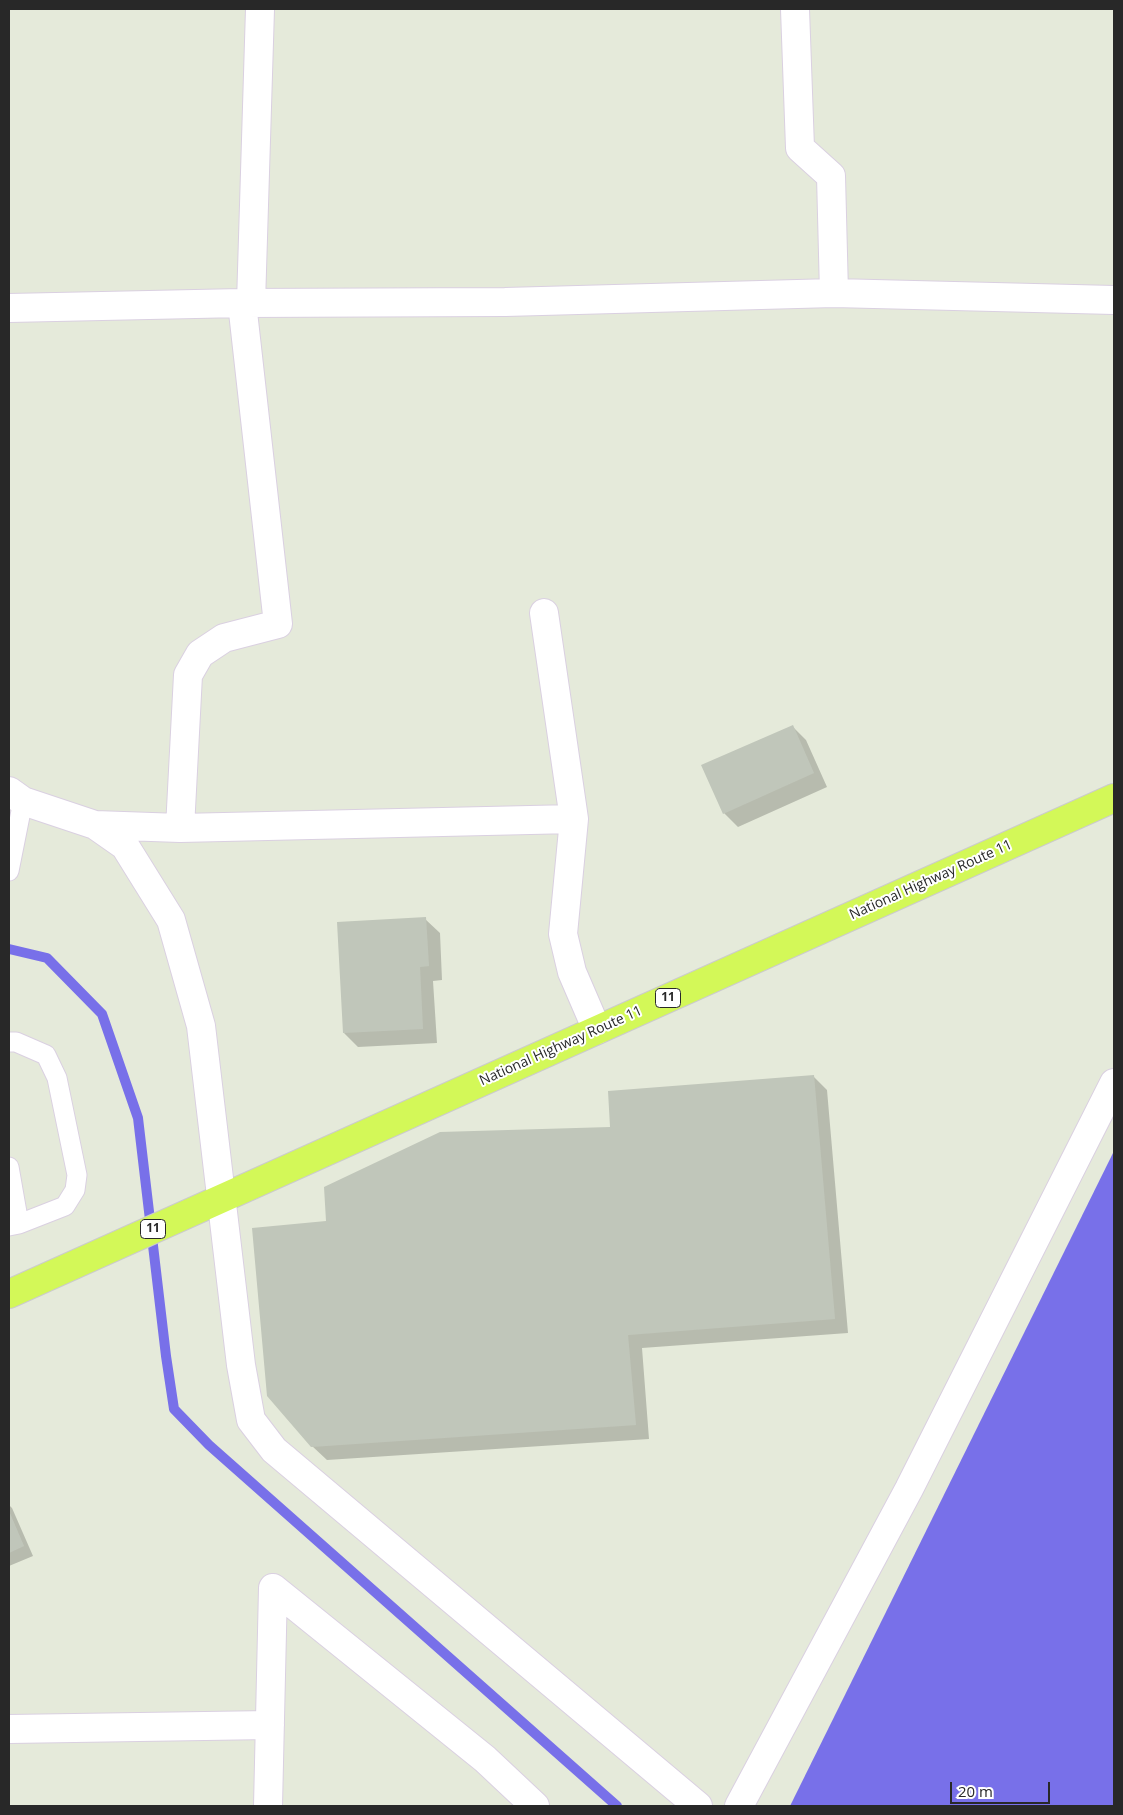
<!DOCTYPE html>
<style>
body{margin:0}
#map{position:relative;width:1123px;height:1815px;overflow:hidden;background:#e5eada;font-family:"Open Sans",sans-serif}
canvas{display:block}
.frame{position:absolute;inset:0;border:10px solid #282828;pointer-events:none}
.scale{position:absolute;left:950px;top:1782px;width:100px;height:22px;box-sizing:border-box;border:2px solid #282828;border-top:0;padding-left:6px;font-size:15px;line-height:18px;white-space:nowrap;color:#282828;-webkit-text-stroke:4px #fff;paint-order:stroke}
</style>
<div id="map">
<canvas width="1123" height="1815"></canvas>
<div class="frame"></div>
<div class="scale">20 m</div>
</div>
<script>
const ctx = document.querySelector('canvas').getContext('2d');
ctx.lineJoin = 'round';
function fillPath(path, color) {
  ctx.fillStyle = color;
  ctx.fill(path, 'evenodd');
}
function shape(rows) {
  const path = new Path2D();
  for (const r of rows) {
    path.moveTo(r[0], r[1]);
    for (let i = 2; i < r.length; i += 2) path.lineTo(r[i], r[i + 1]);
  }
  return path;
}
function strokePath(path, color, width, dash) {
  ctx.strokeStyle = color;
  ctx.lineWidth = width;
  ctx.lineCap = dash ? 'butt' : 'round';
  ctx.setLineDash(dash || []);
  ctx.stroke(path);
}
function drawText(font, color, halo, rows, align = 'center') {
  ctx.font = font + ' "Open Sans",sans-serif';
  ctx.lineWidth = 4;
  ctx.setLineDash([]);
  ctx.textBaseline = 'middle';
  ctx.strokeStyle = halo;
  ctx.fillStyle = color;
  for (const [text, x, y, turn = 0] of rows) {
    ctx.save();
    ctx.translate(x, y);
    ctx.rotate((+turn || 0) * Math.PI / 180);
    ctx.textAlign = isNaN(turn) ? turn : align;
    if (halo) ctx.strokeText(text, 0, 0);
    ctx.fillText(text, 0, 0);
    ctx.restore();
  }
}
const water = shape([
 [1114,1151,1114,1806,790,1806]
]);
const shadow = shape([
 [792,726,806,740,827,787,738,827,724,813],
 [425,919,440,933,442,980,433,981,437,1043,358,1047,344,1033],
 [813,1076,827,1090,848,1333,642,1348,649,1439,327,1460,312,1446,327,1222,612,1128],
 [9,1505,12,1508,33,1556,9,1566]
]);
const stream = shape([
 [9,949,47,958,102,1014,138,1118,166,1356,174,1409,209,1445,617,1806]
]);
const building = shape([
 [793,725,814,773,723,814,701,765],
 [426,917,429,966,420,967,423,1029,343,1033,337,922],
 [814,1075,835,1319,628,1335,636,1425,311,1447,267,1396,252,1228,326,1221,324,1187,440,1132,610,1127,608,1091],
 [9,1511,24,1546,9,1553]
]);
const lane = shape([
 [9,871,23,801],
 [9,1042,16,1042,46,1055,57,1078,77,1175,75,1190,65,1206,19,1224,9,1226],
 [9,1167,19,1224]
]);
const street = shape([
 [795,9,800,148,831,176,834,293],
 [251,303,260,9],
 [9,308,242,303,505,302,834,293,1114,300],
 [544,613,574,819,563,934,572,972,597,1030],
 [9,791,23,801,95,825,125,846,171,920,201,1026,241,1365,251,1420,274,1450,698,1806],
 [95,825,180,828,574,819],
 [180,828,188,675,200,654,224,638,278,624,242,303],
 [273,1588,485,1759,535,1806],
 [9,1729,270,1725],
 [268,1806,273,1588]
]);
const secondary = shape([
 [739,1806,909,1489,1114,1083]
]);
const highway = shape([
 [9,1294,1114,798]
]);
const shields = [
 [668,998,25],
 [153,1229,25]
];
const shieldNames = [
 ["11",668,998],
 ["11",153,1229]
];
const streetNames = [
 ["National Highway Route 11",931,880,-24],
 ["National Highway Route 11",561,1046,-24]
];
fillPath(water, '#7870e9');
fillPath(shadow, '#0003');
strokePath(stream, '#7870e9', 10);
fillPath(building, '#c0c6ba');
strokePath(lane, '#dad0e1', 21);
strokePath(street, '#dad0e1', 30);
strokePath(secondary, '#dad0e1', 30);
strokePath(highway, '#cbcbcb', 30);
strokePath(lane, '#fff', 19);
strokePath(street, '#fff', 28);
strokePath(secondary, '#fff', 28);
strokePath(highway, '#d3f858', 28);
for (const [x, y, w] of shields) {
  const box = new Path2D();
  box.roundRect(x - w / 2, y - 9.5, w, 19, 4);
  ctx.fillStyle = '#fff';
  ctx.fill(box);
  strokePath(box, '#282828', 1);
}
drawText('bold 12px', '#282828', null, shieldNames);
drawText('14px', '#282828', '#fff', streetNames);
</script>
